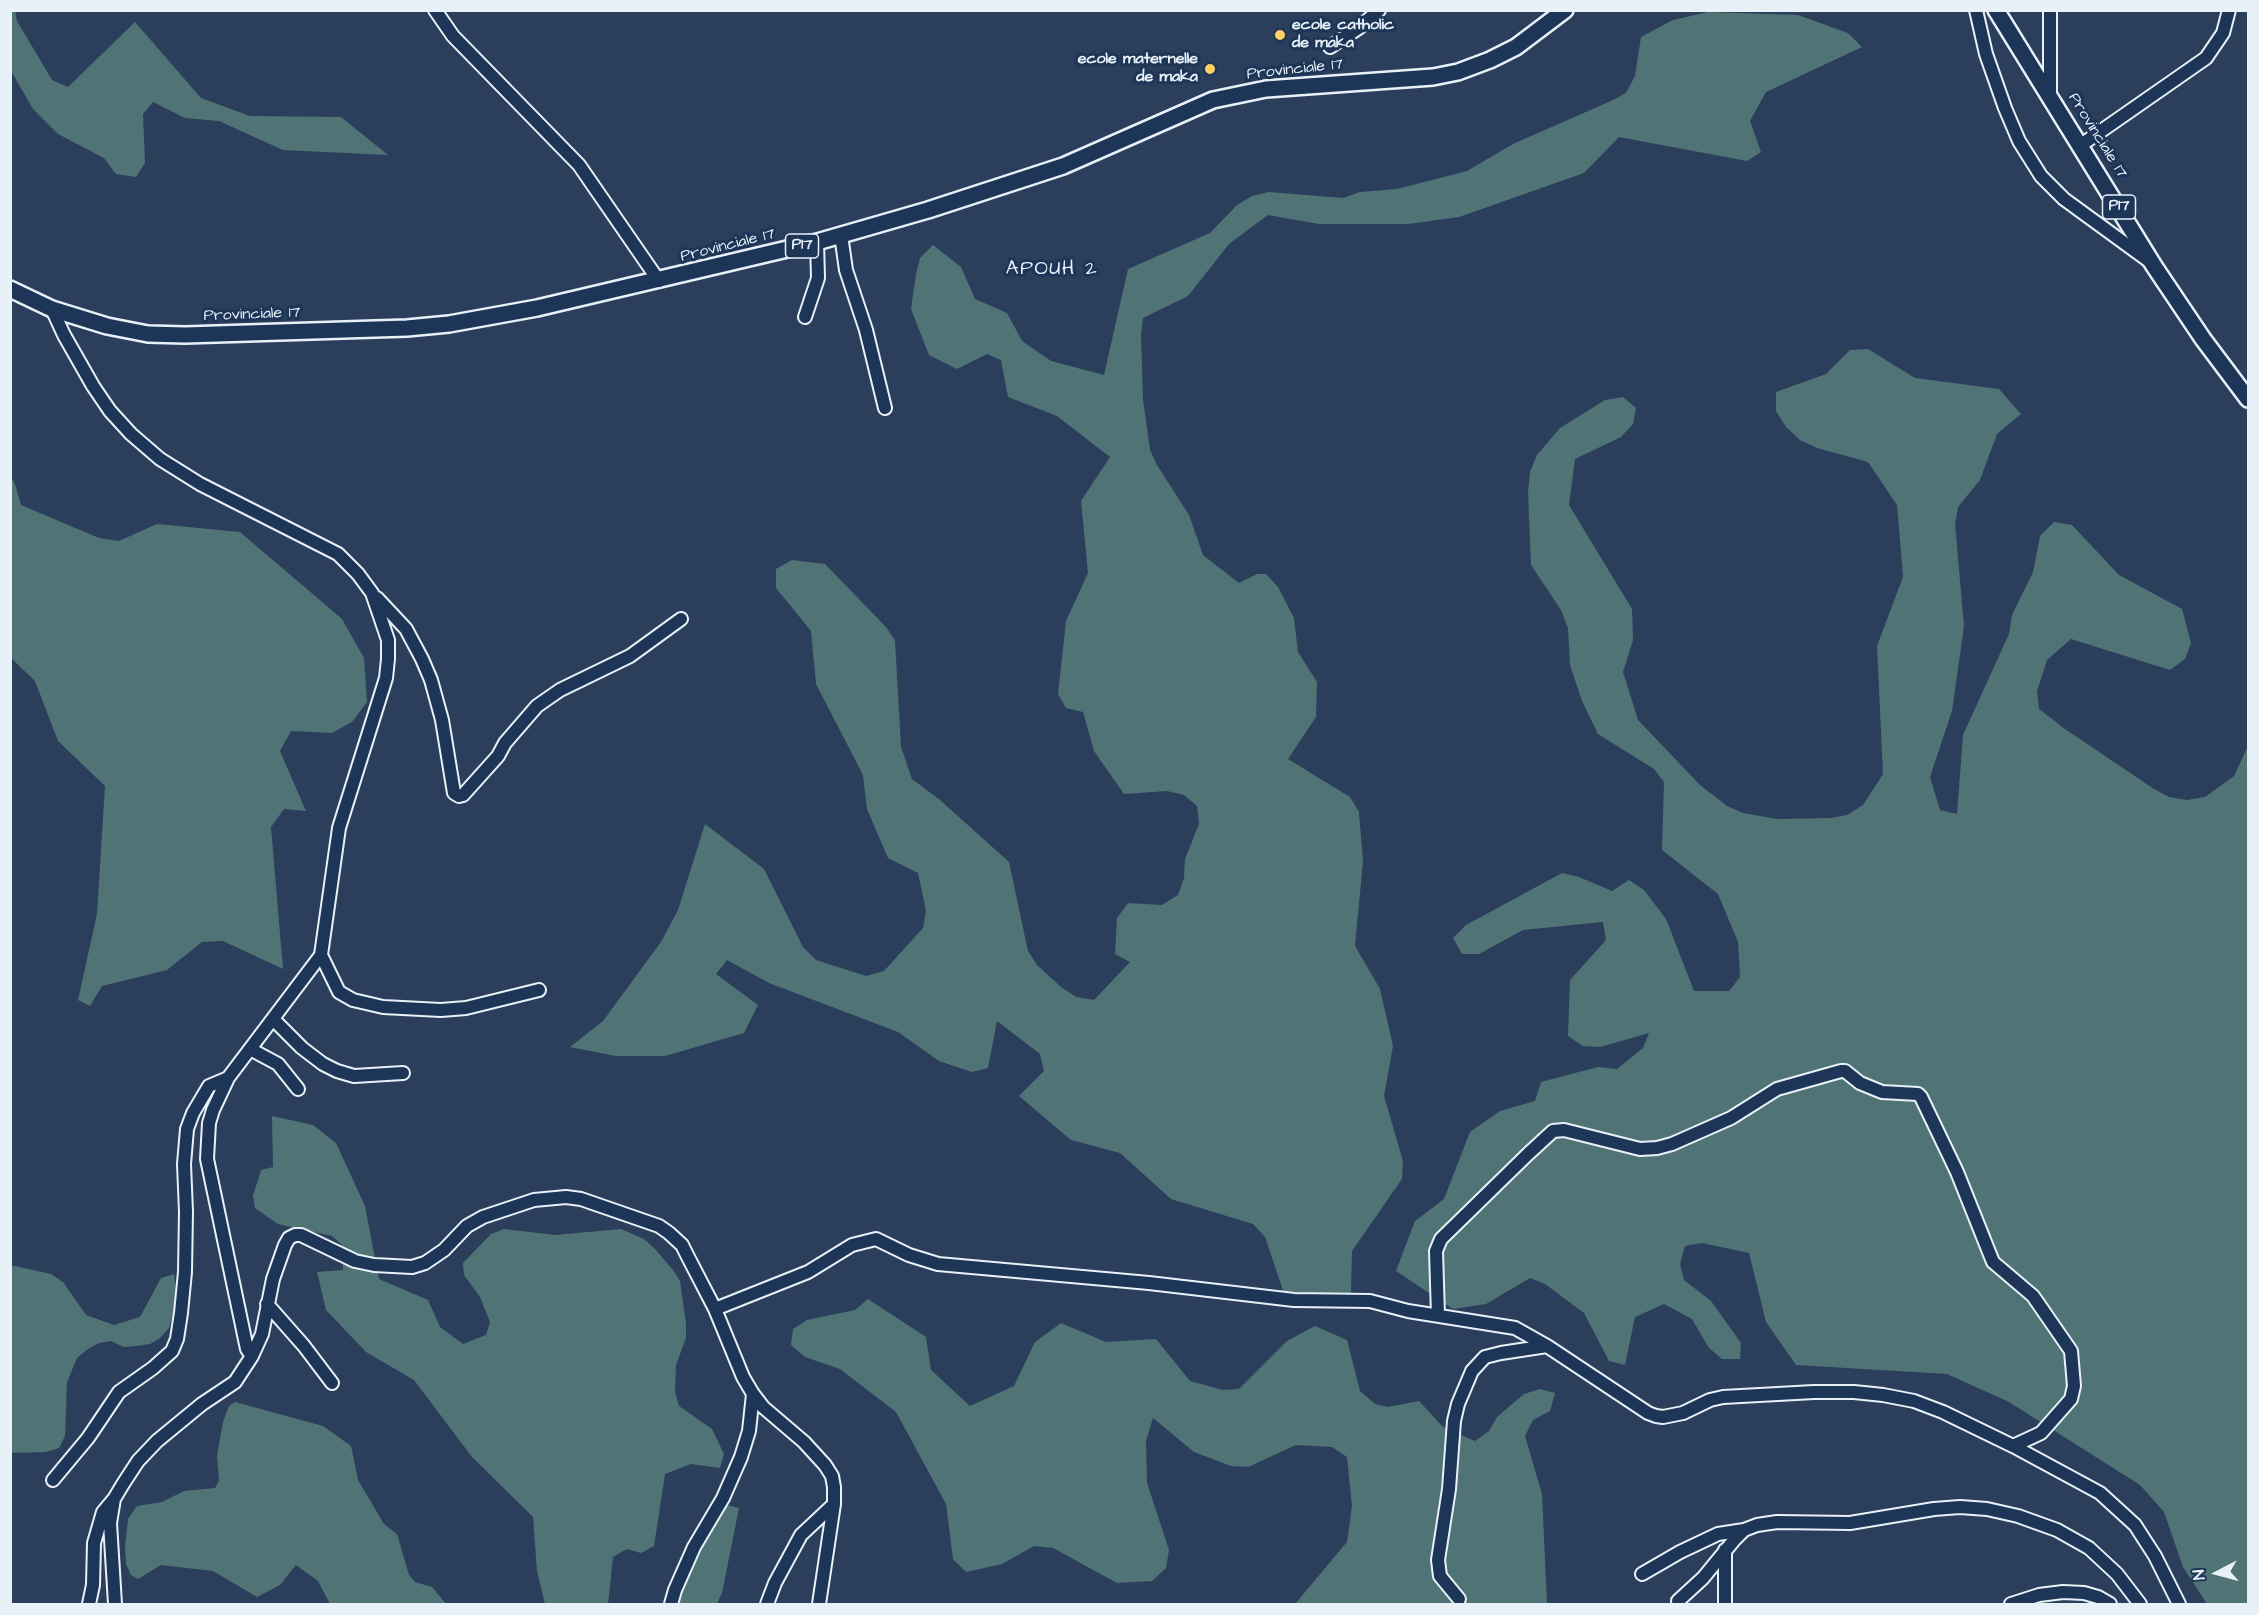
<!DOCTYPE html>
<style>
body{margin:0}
#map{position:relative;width:2259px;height:1615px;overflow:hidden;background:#2b3f5c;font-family:"Architects Daughter",sans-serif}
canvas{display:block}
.frame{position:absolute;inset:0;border:12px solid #e8f1f8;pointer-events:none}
.north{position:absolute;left:2187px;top:1543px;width:60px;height:60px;-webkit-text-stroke:4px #1d3557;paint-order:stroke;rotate:264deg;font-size:16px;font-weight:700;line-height:24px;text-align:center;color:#e8f1f8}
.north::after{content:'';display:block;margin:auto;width:21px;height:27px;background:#e8f1f8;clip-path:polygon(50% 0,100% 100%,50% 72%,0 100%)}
</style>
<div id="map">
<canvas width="2259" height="1615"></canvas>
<div class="frame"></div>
<div class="north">N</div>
</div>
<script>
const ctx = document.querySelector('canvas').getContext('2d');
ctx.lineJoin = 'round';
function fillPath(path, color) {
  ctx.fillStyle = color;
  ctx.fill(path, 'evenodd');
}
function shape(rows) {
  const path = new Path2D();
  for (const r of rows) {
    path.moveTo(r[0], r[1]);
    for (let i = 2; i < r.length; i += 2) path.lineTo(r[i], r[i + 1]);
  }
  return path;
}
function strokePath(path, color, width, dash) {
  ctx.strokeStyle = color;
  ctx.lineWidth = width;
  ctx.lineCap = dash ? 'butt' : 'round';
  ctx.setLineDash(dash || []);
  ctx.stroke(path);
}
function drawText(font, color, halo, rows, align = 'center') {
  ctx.font = font + ' "Architects Daughter",sans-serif';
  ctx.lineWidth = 6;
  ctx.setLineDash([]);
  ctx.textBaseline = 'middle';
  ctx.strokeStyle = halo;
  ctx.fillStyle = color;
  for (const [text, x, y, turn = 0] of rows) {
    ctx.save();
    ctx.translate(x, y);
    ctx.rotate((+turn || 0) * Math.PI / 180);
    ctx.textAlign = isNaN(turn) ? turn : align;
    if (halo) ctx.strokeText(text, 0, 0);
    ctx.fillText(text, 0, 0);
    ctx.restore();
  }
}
const green = shape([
 [11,10,15,11,17,21,52,80,68,87,135,22,201,98,250,116,341,117,388,155,283,150,219,121,185,118,153,102,143,114,145,163,136,177,116,174,104,158,58,134,33,109,11,71],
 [1708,12,1798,15,1848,33,1862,47,1766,92,1750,121,1761,152,1747,161,1619,137,1584,173,1459,217,1408,224,1319,224,1268,215,1229,244,1188,296,1143,318,1141,334,1143,399,1150,450,1157,465,1189,515,1203,555,1239,583,1257,574,1266,574,1278,587,1294,618,1298,652,1317,682,1316,717,1288,759,1350,797,1359,812,1363,861,1355,946,1380,989,1393,1046,1384,1096,1403,1161,1402,1179,1352,1251,1351,1293,1284,1293,1265,1237,1253,1224,1171,1199,1120,1153,1071,1140,1019,1096,1044,1071,1040,1054,997,1021,988,1068,972,1072,939,1061,898,1032,769,983,727,960,716,974,758,1005,744,1033,665,1056,616,1056,570,1047,603,1021,661,942,678,910,705,824,764,869,803,947,816,960,866,976,884,971,923,928,926,911,918,873,888,858,867,809,863,775,816,684,811,631,776,588,776,569,792,560,825,564,886,627,895,640,901,747,912,779,940,800,1009,862,1028,951,1037,965,1061,987,1076,997,1094,1000,1130,962,1115,954,1117,918,1128,903,1162,905,1178,895,1184,878,1185,859,1199,824,1197,806,1184,795,1167,791,1124,794,1094,751,1083,712,1066,708,1058,694,1066,621,1088,573,1081,501,1110,457,1057,416,1008,397,1001,360,987,354,957,369,929,355,911,309,916,274,920,258,933,245,961,267,975,299,1007,313,1022,341,1051,361,1104,375,1128,269,1210,233,1237,205,1252,196,1269,192,1343,198,1360,192,1397,189,1467,171,1513,144,1611,101,1626,93,1635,76,1641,37,1673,20],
 [1868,349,1915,378,1999,389,2021,414,1997,434,1980,480,1958,507,1955,524,1964,626,1952,711,1930,777,1940,810,1957,814,1963,735,2009,634,2012,615,2033,572,2040,536,2054,522,2072,525,2119,575,2182,609,2191,643,2185,659,2170,670,2071,639,2047,660,2037,691,2039,709,2065,729,2154,789,2169,797,2187,800,2205,797,2234,776,2248,746,2248,1604,2207,1604,2183,1567,2164,1512,2140,1485,2009,1402,1947,1374,1796,1365,1766,1322,1749,1253,1702,1243,1685,1246,1680,1264,1684,1280,1711,1301,1741,1343,1740,1359,1722,1359,1709,1348,1692,1319,1664,1304,1635,1317,1625,1365,1609,1361,1584,1313,1545,1284,1530,1278,1486,1304,1453,1309,1396,1271,1415,1221,1444,1199,1470,1132,1500,1111,1535,1101,1541,1082,1598,1067,1617,1069,1643,1048,1649,1033,1600,1047,1583,1046,1568,1036,1570,980,1606,940,1603,922,1523,930,1479,954,1462,954,1453,938,1466,925,1562,873,1579,877,1612,891,1629,880,1644,890,1666,919,1694,991,1729,991,1740,977,1738,942,1718,894,1662,850,1664,782,1654,769,1598,734,1582,701,1570,665,1568,628,1561,610,1531,565,1528,492,1530,472,1537,455,1560,428,1605,400,1623,397,1636,408,1633,424,1621,437,1575,459,1569,505,1632,609,1633,640,1623,672,1638,720,1700,785,1727,806,1743,813,1777,819,1831,818,1847,815,1863,805,1883,774,1877,646,1903,577,1897,505,1868,462,1817,448,1800,440,1786,427,1776,411,1776,392,1826,374,1850,350],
 [11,477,15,484,21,505,99,538,119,541,157,524,240,532,342,619,364,658,367,702,352,722,332,733,291,731,280,751,306,811,284,809,271,827,283,969,223,941,202,942,167,970,102,986,90,1006,78,1000,97,914,105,786,58,741,35,681,11,658],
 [272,1116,313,1125,336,1143,365,1206,379,1279,428,1300,440,1327,463,1344,486,1335,490,1322,480,1297,464,1275,463,1263,491,1234,504,1229,555,1235,621,1229,644,1239,655,1249,673,1270,680,1281,686,1324,686,1338,676,1365,675,1392,679,1406,712,1429,724,1454,720,1468,691,1464,665,1474,654,1546,641,1553,627,1549,613,1557,608,1604,545,1604,537,1571,533,1517,472,1457,414,1380,366,1352,326,1310,317,1272,343,1270,342,1245,332,1236,278,1224,255,1208,253,1196,261,1170,273,1167],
 [10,1265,51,1274,63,1282,86,1315,114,1325,140,1317,161,1278,174,1274,177,1303,169,1328,160,1338,150,1344,136,1346,124,1347,111,1341,99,1343,88,1349,77,1358,67,1382,65,1436,59,1448,46,1452,11,1453],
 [868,1299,926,1337,931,1370,970,1406,1014,1386,1035,1342,1061,1323,1106,1342,1156,1339,1190,1381,1223,1390,1239,1389,1287,1341,1315,1326,1347,1340,1360,1391,1375,1404,1388,1407,1419,1401,1443,1427,1475,1441,1489,1431,1497,1417,1524,1394,1540,1389,1555,1393,1550,1411,1533,1420,1525,1436,1542,1494,1547,1604,1295,1604,1347,1542,1352,1506,1347,1457,1332,1447,1296,1445,1248,1467,1231,1466,1194,1452,1153,1418,1146,1441,1147,1483,1169,1550,1166,1568,1152,1581,1117,1583,1053,1548,1034,1546,1002,1564,966,1572,953,1559,946,1504,896,1412,840,1369,805,1357,791,1345,793,1329,807,1320,855,1310],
 [235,1402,323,1426,351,1446,358,1480,384,1524,397,1534,409,1575,415,1582,432,1587,446,1604,330,1604,318,1581,296,1565,280,1585,257,1597,213,1571,161,1565,138,1579,131,1575,126,1564,125,1546,128,1519,137,1506,162,1502,184,1491,215,1488,219,1481,217,1455,223,1422,229,1406],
 [727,1505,739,1508,722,1593,717,1604,679,1604,686,1570]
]);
const minor = shape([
 [435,10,453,36,579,165,659,281],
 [1976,10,1986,54,2005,108,2019,141,2041,176,2064,199,2149,261],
 [2050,10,2050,96],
 [1330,47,1360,27,1379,10],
 [2081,145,2206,58,2223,33,2229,10],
 [841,235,846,270,866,330,885,408],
 [52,309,64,335,93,386,110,411,131,434,160,459,200,484,338,554,358,574,372,593,388,640,388,659,386,678,339,828,321,955,228,1078,213,1110,209,1123,207,1159,247,1349,252,1356,262,1334,273,1279,285,1245,289,1238,295,1235,301,1235,355,1261,374,1265,412,1267,425,1263,444,1250,467,1226,483,1217,534,1200,566,1197,581,1199,659,1226,669,1233,682,1245,688,1257,715,1309,743,1377,753,1394,763,1407,804,1442,825,1465,832,1476,834,1487,834,1504,819,1604],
 [805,317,818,278,817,242],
 [377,598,406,629,422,659,431,680,442,720,454,793,459,796,463,795,498,756,505,743,537,706,560,690,630,656,681,619],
 [321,955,339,992,353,1000,383,1007,441,1010,466,1008,539,990],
 [273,1019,302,1048,323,1064,337,1071,354,1076,403,1073],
 [250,1049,278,1064,298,1089],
 [267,1304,304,1346,332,1383],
 [715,1309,808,1272,852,1245,876,1239,909,1255,938,1264,1149,1283,1294,1300,1370,1301,1408,1311,1515,1328,1547,1346,1648,1413,1656,1416,1663,1417,1683,1413,1710,1400,1723,1397,1814,1392,1854,1392,1883,1395,1914,1401,1943,1412,2013,1446,2100,1493,2135,1525,2155,1556,2179,1604],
 [1438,1315,1436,1251,1441,1239,1528,1154,1553,1131,1564,1130,1640,1149,1657,1148,1672,1144,1731,1118,1777,1089,1841,1071,1845,1071,1860,1083,1882,1092,1918,1094,1921,1097,1957,1172,1993,1262,2033,1296,2071,1351,2074,1386,2071,1399,2041,1433,2013,1446],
 [53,1480,88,1438,119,1392,153,1368,172,1351,177,1339,181,1313,185,1272,186,1212,184,1164,187,1129,193,1113,209,1086,228,1078],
 [1725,1550,1725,1604],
 [1642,1574,1680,1552,1718,1534,1744,1530,1757,1525,1777,1522,1850,1523,1934,1509,1960,1507,1987,1509,2018,1516,2057,1530,2089,1548,2117,1574,2140,1604],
 [1459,1599,1440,1576,1438,1560,1449,1489,1454,1421,1458,1404,1472,1371,1485,1357,1501,1353,1547,1346],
 [1678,1601,1703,1578,1735,1539,1744,1530],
 [89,1604,93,1585,94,1543,103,1512,113,1500],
 [115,1604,110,1523,114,1499,123,1484,138,1461,157,1441,202,1404,235,1382,252,1356],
 [671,1604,675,1590,694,1547,723,1498,741,1457,749,1431,753,1394],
 [767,1604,775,1583,801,1535,834,1504],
 [2011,1604,2039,1595,2063,1592,2084,1593,2098,1597,2110,1604]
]);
const major = shape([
 [1996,10,2154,266,2203,339,2248,399],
 [10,289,52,309,107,326,148,334,185,335,407,328,449,324,537,308,817,242,928,210,1063,166,1213,100,1266,89,1433,77,1458,72,1490,60,1516,47,1565,10]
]);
const markers = [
 [1280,35,6,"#ffd166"],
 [1210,69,6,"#ffd166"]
];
const shields = [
 [2119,207,33],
 [802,246,33]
];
const shieldNames = [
 ["P17",2119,207],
 ["P17",802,246]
];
const poiNames = [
 ["ecole catholic",1292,26],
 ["de maka",1292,44],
 ["ecole maternelle",1198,60,"right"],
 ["de maka",1198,78,"right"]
];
const streetNames = [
 ["Provinciale 17",1295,70,-6],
 ["Provinciale 17",2097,136,58],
 ["Provinciale 17",728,246,-14],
 ["Provinciale 17",252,315,-2]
];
const quarterNames = [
 ["APOUH 2",1052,270]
];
fillPath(green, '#507475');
strokePath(minor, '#e8f1f8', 16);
strokePath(major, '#e8f1f8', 20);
strokePath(minor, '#1d3557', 12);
strokePath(major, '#1d3557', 15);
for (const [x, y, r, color] of markers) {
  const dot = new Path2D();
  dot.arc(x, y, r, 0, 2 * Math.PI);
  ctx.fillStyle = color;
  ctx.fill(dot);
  strokePath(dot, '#1d3557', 2);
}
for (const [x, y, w] of shields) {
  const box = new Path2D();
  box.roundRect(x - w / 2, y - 12, w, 24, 4.5);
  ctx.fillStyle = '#1d3557';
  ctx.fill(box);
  strokePath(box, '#e8f1f8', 1.5);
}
drawText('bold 15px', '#e8f1f8', null, shieldNames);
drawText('bold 16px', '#e8f1f8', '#1d3557', poiNames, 'left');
drawText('16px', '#e8f1f8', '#1d3557', streetNames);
ctx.letterSpacing = '1.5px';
drawText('20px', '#e8f1f8', '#1d3557', quarterNames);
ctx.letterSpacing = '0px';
</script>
